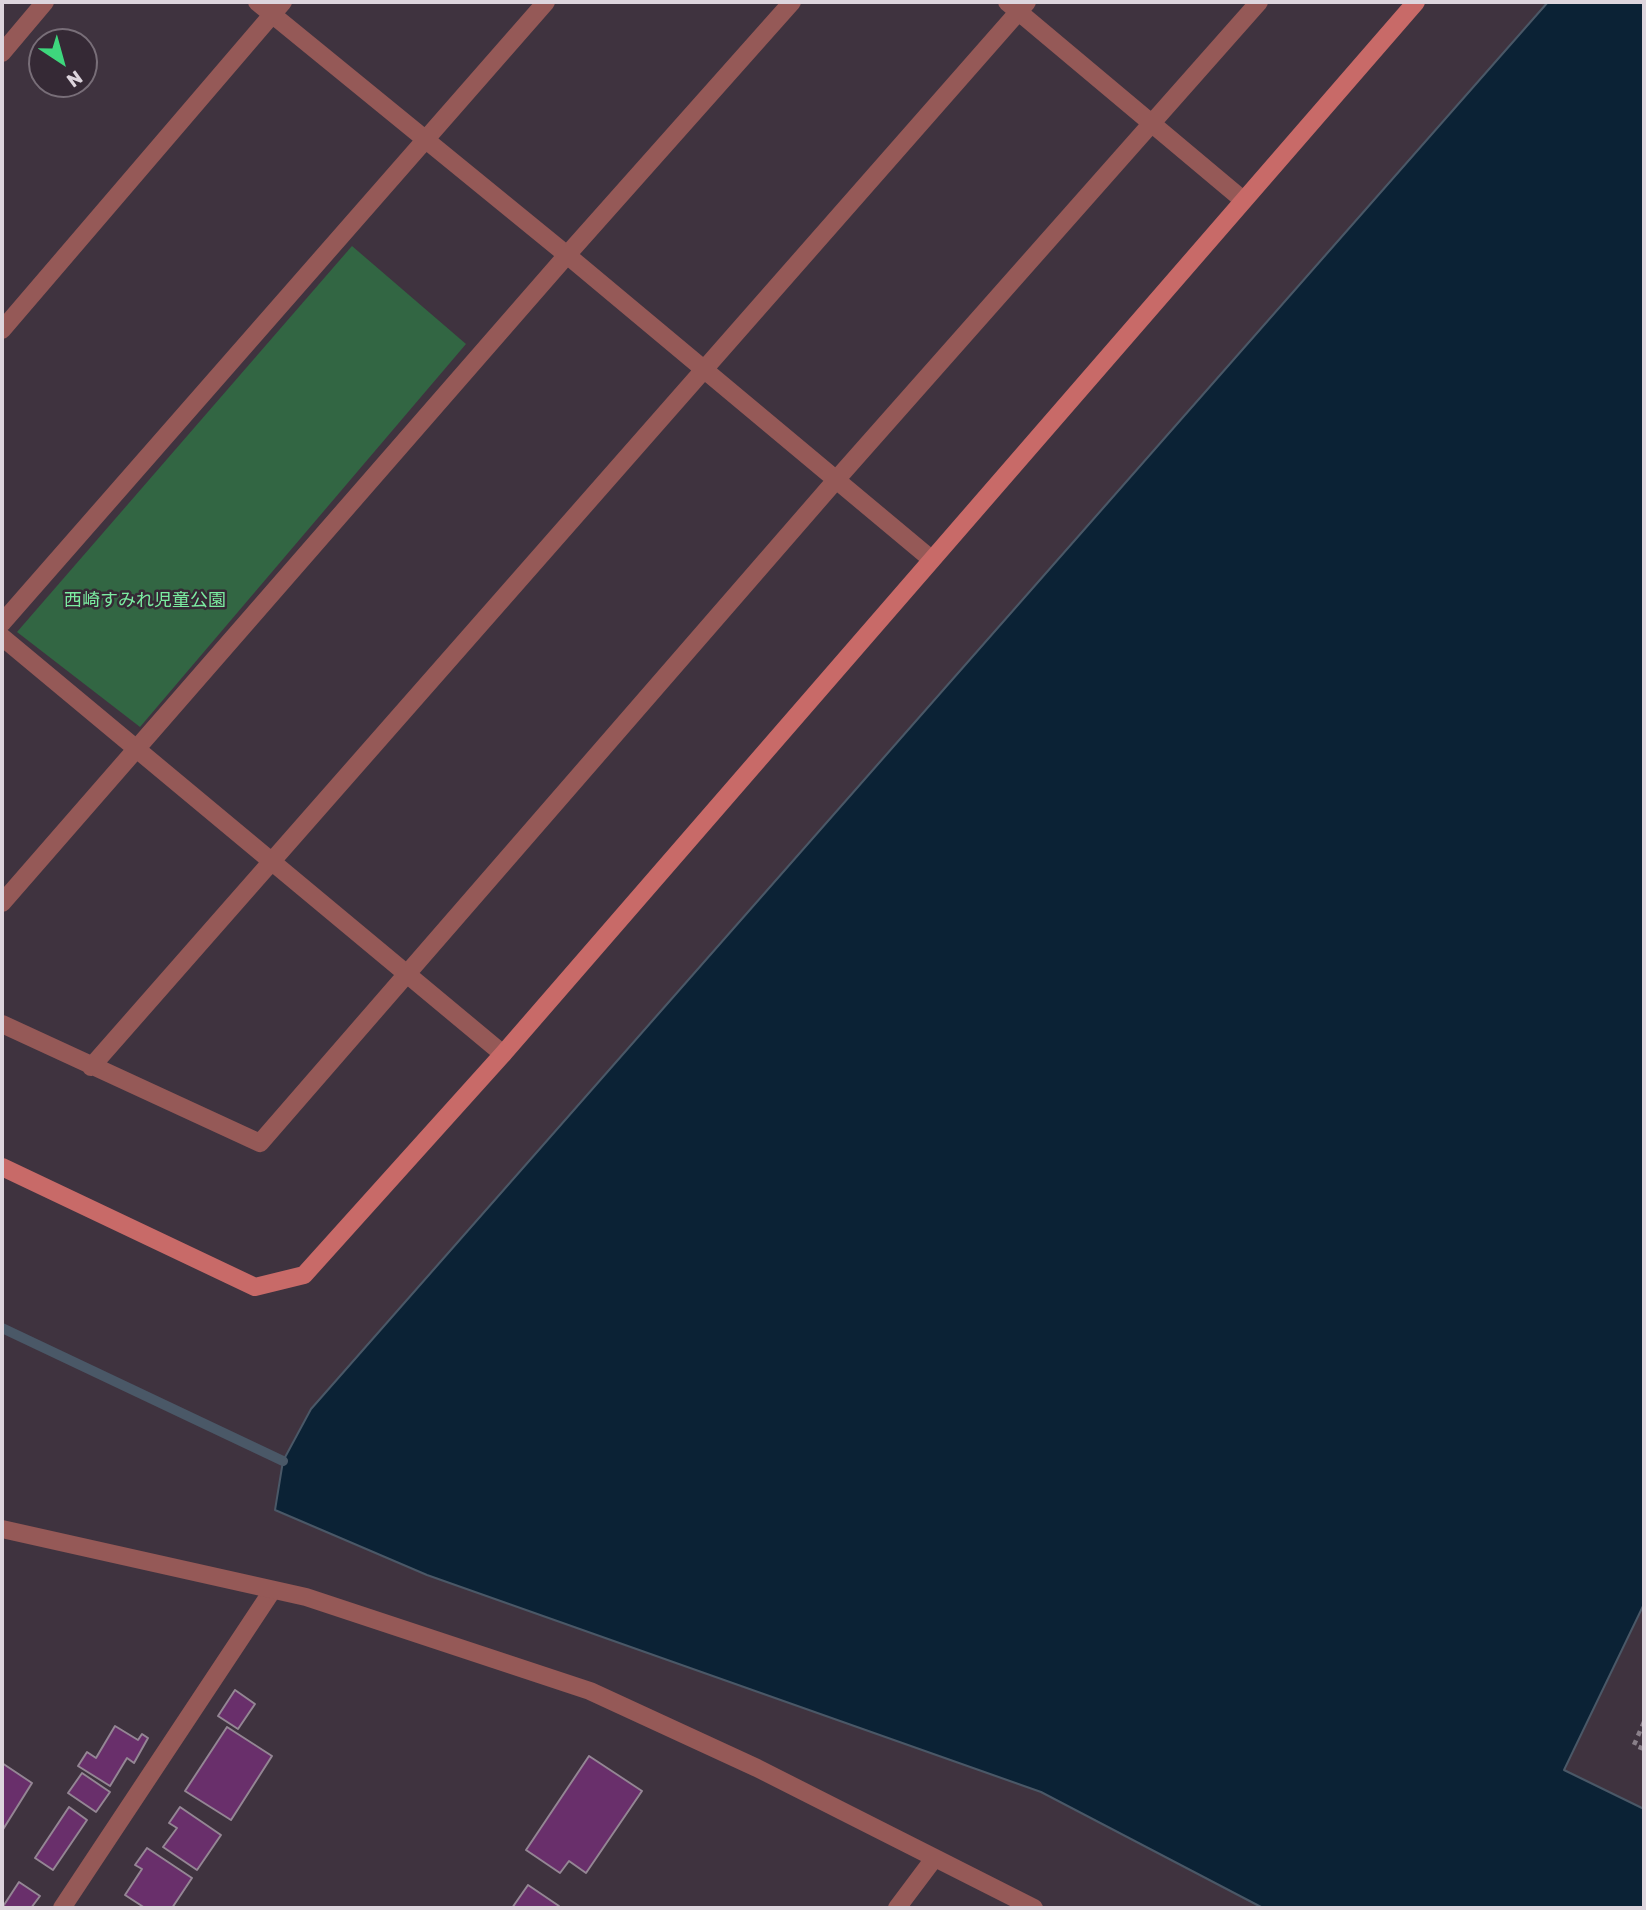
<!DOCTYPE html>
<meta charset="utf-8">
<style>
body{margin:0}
#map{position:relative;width:1646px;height:1910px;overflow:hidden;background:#3f333f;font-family:Rubik,sans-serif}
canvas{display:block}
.frame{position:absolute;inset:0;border:4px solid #ddd5dd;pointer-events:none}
.north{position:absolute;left:28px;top:28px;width:70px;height:70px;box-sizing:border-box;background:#352935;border:2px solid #786e78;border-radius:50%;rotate:144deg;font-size:19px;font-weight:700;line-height:28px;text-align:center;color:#ddd5dd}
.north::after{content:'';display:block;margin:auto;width:24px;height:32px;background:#3ed77d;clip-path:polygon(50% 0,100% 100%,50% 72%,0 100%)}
</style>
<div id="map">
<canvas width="1646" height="1910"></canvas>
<div class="frame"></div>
<div class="north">N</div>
</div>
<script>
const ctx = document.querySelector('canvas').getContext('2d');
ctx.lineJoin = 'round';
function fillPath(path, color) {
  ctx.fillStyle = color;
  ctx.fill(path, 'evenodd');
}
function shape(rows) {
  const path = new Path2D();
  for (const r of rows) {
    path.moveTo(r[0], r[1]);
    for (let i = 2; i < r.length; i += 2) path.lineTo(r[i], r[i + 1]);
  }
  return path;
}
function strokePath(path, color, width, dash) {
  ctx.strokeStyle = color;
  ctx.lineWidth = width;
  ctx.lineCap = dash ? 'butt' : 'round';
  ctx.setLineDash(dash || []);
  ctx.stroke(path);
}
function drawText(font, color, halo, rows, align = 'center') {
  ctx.font = font + ' Rubik,"Noto Sans JP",sans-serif';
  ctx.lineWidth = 5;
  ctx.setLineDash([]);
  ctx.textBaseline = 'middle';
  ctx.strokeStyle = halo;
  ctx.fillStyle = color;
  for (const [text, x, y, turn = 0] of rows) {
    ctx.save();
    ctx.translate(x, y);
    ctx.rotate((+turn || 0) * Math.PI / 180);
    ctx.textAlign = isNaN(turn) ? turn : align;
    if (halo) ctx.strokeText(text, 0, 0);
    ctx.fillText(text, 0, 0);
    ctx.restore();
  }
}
const green = shape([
 [352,246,466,344,140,727,17,632]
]);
const water = shape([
 [1548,2,1644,2,1644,1604,1564,1770,1644,1809,1644,1908,1263,1908,1041,1792,427,1575,275,1510,283,1461,311,1409,1548,2]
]);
const stream = shape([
 [2,1328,283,1461]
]);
const building = shape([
 [235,1690,255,1704,238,1729,218,1716,235,1690],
 [115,1726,138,1740,142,1734,148,1738,134,1763,127,1758,110,1786,78,1766,87,1752,96,1758,115,1726],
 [227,1727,272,1756,231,1820,185,1791,227,1727],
 [589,1756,642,1791,586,1873,569,1861,560,1873,526,1850,589,1756],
 [2,1763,32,1783,2,1831,2,1763],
 [82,1773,110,1792,96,1812,68,1793,82,1773],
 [69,1807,87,1820,53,1870,35,1858,69,1807],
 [180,1807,221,1835,197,1870,163,1847,177,1828,169,1823,180,1807],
 [147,1848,192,1878,172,1908,145,1908,125,1895,142,1869,135,1865,147,1848],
 [19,1882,40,1896,31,1908,2,1908,19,1882],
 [528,1885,559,1906,557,1908,512,1908,528,1885]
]);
const path = shape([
 [1644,1722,1634,1745,1644,1749]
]);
const lane = shape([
 [62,1908,272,1591]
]);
const street = shape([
 [257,2,567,255,931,559],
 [1007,2,1243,200],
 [2,53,45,2],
 [2,330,283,2],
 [2,623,546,2],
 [2,637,503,1054],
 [2,903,567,255,792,2],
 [2,1024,260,1143,836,480,1259,2],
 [91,1067,1027,2],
 [2,1529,306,1597,590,1691,757,1768,1034,1908],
 [897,1908,933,1860]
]);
const secondary = shape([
 [2,1167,255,1287,304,1275,503,1054,1416,2]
]);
const parkNames = [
 ["西崎すみれ児童公園",145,601]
];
fillPath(green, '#326643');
fillPath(water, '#0b2235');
strokePath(water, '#4a5867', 2);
strokePath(stream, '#4a5867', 10);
fillPath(building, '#692f6b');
strokePath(building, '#948694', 2);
strokePath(path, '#897f89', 4.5, [5, 5]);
strokePath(lane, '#955957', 18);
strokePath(street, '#955957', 18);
strokePath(secondary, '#c86a68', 18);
drawText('18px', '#7beca1', '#352935', parkNames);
</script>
